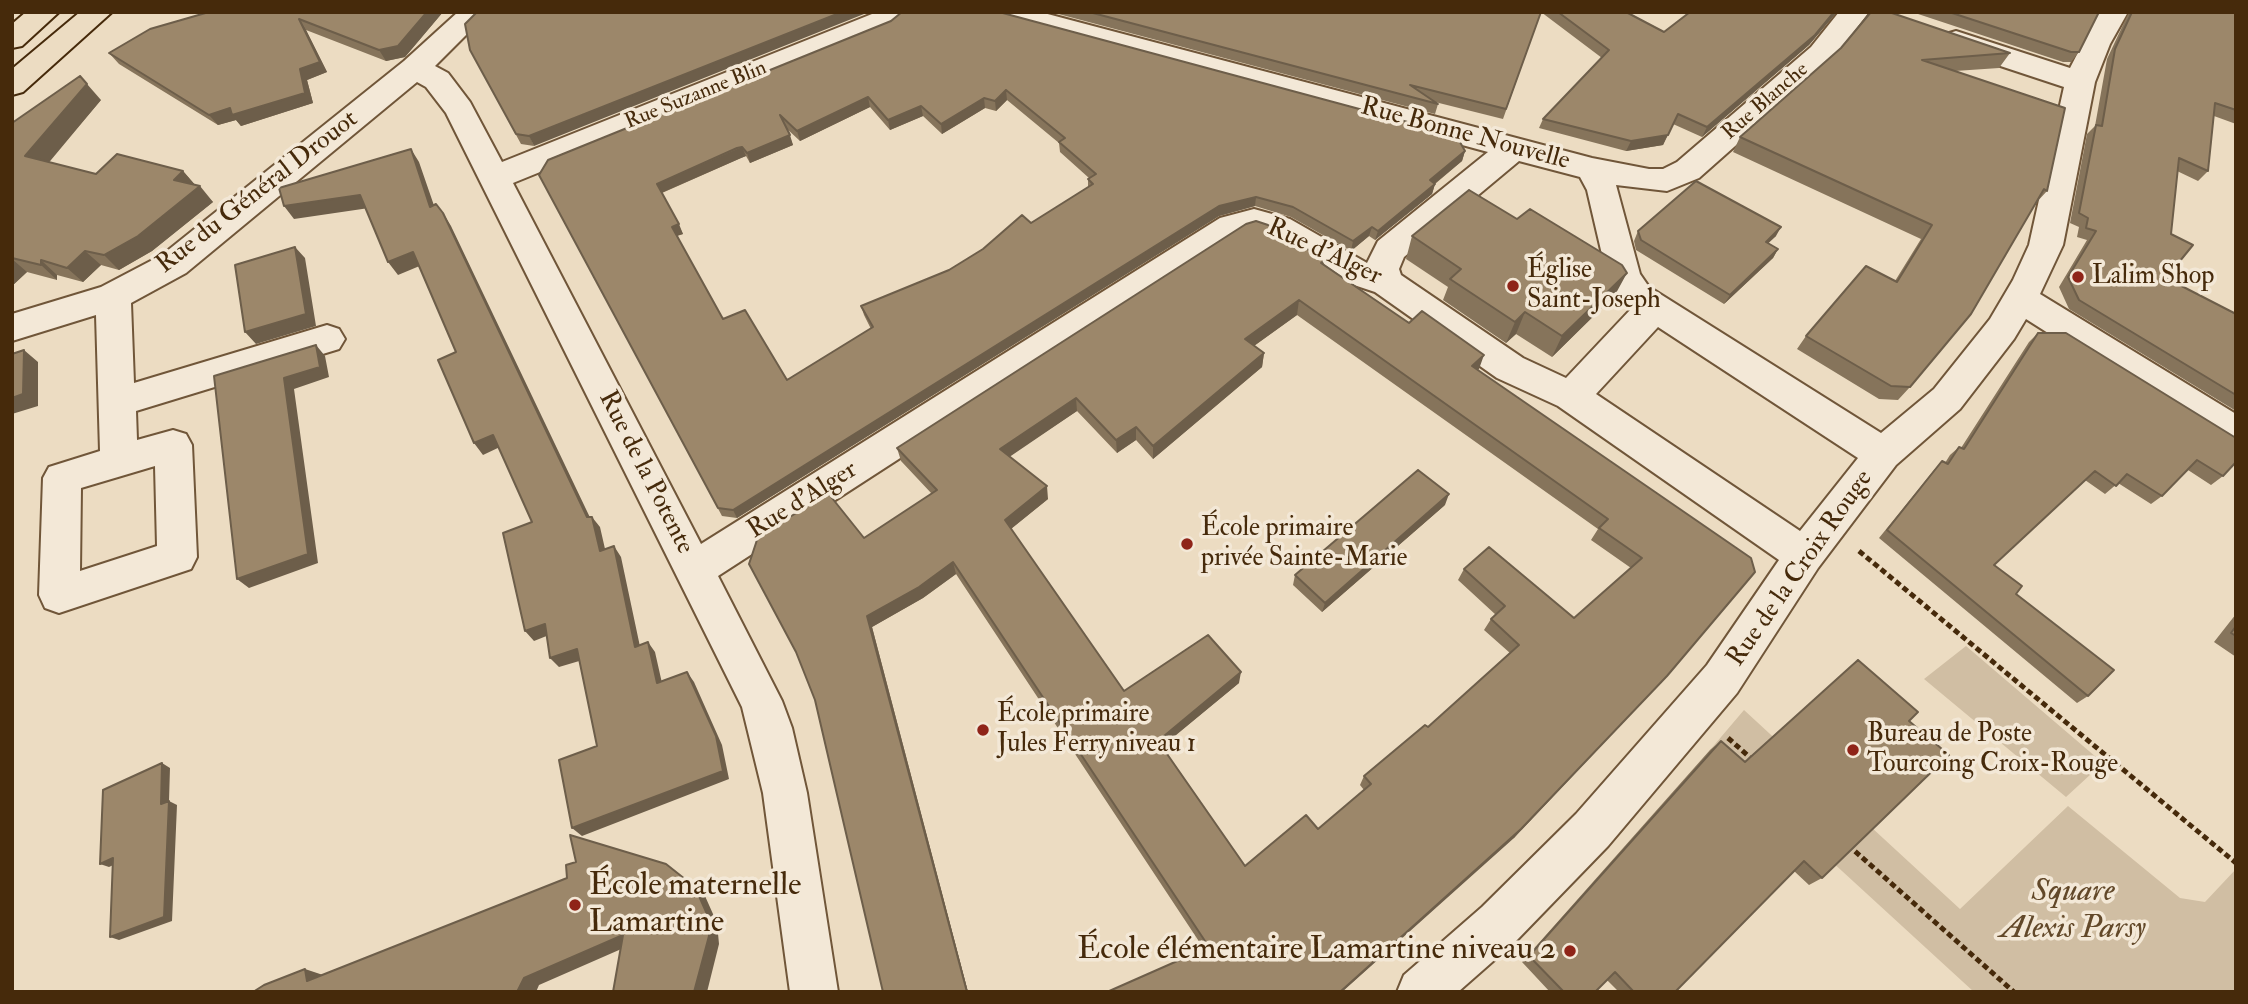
<!DOCTYPE html>
<meta charset="utf-8">
<style>
body{margin:0}
#map{position:relative;width:2248px;height:1004px;overflow:hidden;background:#ecdcc2;font-family:"IM FELL Double Pica",serif}
canvas{display:block}
.frame{position:absolute;inset:0;border:14px solid #462a0b;pointer-events:none}
</style>
<div id="map">
<canvas width="2248" height="1004"></canvas>
<div class="frame"></div>
</div>
<script>
const ctx = document.querySelector('canvas').getContext('2d');
ctx.lineJoin = 'round';
function fillPath(path, color) {
  ctx.fillStyle = color;
  ctx.fill(path, 'evenodd');
}
function shape(rows) {
  const path = new Path2D();
  for (const r of rows) {
    path.moveTo(r[0], r[1]);
    for (let i = 2; i < r.length; i += 2) path.lineTo(r[i], r[i + 1]);
  }
  return path;
}
function strokePath(path, color, width, dash) {
  ctx.strokeStyle = color;
  ctx.lineWidth = width;
  ctx.lineCap = dash ? 'butt' : 'round';
  ctx.setLineDash(dash || []);
  ctx.stroke(path);
}
function drawText(font, color, halo, rows, align = 'center') {
  ctx.font = font + ' "IM FELL Double Pica",serif';
  ctx.lineWidth = 7;
  ctx.setLineDash([]);
  ctx.textBaseline = 'middle';
  ctx.strokeStyle = halo;
  ctx.fillStyle = color;
  for (const [text, x, y, turn = 0] of rows) {
    ctx.save();
    ctx.translate(x, y);
    ctx.rotate((+turn || 0) * Math.PI / 180);
    ctx.textAlign = isNaN(turn) ? turn : align;
    if (halo) ctx.strokeText(text, 0, 0);
    ctx.fillText(text, 0, 0);
    ctx.restore();
  }
}
const green = shape([
 [1966,646,2103,763,2066,797,1924,679],
 [1744,710,1960,909,2068,806,2180,898,2205,902,2236,869,2236,992,1974,992,1710,750]
]);
const path = shape([
 [1859,551,2236,863],
 [1728,738,1753,760],
 [1848,845,2014,992]
]);
const minor = shape([
 [458,12,489,12,435,66,448,73,470,102,502,162,877,12,913,12,892,29,513,183,701,544,1220,218,1254,209,1290,219,1367,263,1378,241,1488,152,994,18,990,12,1040,12,1592,158,1649,169,1663,169,1677,162,1811,47,1839,12,1869,12,1831,61,1699,178,1667,191,1616,185,1640,274,1649,287,1881,433,1934,389,1990,319,2013,280,2029,245,2064,87,1946,48,1941,41,1946,34,1956,31,2070,68,2099,12,2128,12,2110,44,2095,82,2063,245,2040,294,2236,414,2236,448,2223,444,2026,319,2014,339,1960,409,1896,465,1818,568,1737,693,1608,846,1516,941,1458,992,1397,992,1404,975,1482,907,1576,814,1707,665,1779,560,1558,406,1497,378,1375,292,1333,278,1267,237,1254,233,1243,236,718,576,782,701,792,728,807,793,838,992,790,992,763,793,742,707,446,113,426,87,417,82,186,273,131,303,134,383,327,325,339,329,345,339,339,349,136,411,137,440,173,430,186,434,192,445,197,557,191,569,59,613,45,608,39,595,43,478,49,467,100,451,96,315,12,341,12,314,101,287,162,255,404,61,458,12],
 [1519,161,1580,177,1587,190,1607,276,1625,305,1631,309,1566,378,1523,358,1401,275,1399,269,1404,257,1519,161],
 [1658,327,1858,458,1800,531,1596,394,1658,327],
 [155,466,157,546,80,571,81,488,155,466]
]);
const major = shape([
 [26,12,59,12,22,46,12,48,12,24,26,12],
 [80,12,112,12,23,92,12,95,12,69,80,12]
]);
const wall = shape([
 [209,12,443,12,405,57,386,61,306,30,327,72,307,80,313,103,241,126,236,120,218,125,119,64,109,53],
 [477,12,534,146,521,144,470,50],
 [1051,12,1626,12,1664,32,1690,12,1837,12,1809,45,1702,137,1673,124,1663,145,1626,151,1539,128,1543,119,1602,58,1541,12,1503,119,1435,102,1438,104,1435,114],
 [1912,12,2099,12,2079,52,2071,62,2063,62],
 [2129,12,2236,12,2236,124,2214,116,2208,171,2198,181,2177,171,2166,278,2236,314,2236,411,2069,309,2059,287,2087,240,2077,237,2079,227,2070,223,2087,134,2095,126,2107,59],
 [891,21,1465,151,1462,161,1435,184,1432,194,1375,240,1369,236,1351,251,1291,217,1255,206,1219,216,737,518,722,516,539,175],
 [1007,100,1059,143,1060,152,1089,178,1088,179,1088,187,1031,223,949,270,861,306,864,315,871,329,787,380,723,319,677,236,683,234,662,193,741,158,746,156,750,163,793,145,786,128,800,141,870,107,890,130,923,116,942,134,985,108,996,111],
 [1841,48,2010,53,1999,68,1955,71,2047,191,2035,204,1910,387,1898,400,1879,399,1797,349,1806,336,1895,281,1921,239,1733,152,1740,137],
 [101,100,48,162,96,174,183,171,196,186,213,202,152,251,119,270,101,265,83,282,57,275,57,280,27,272,12,286,12,123],
 [1638,231,1776,236,1768,243,1778,249,1773,258,1724,304,1636,250,1634,241],
 [1412,236,1615,295,1552,357,1516,334,1506,343,1443,300,1448,287,1406,259],
 [1325,260,1324,264,1409,323,1479,369,1477,370,1751,558,1514,838,1204,949,956,574,923,598,872,627,968,992,883,992,864,538,932,494,901,461,897,448],
 [1297,315,1598,529,1591,540,1631,568,1574,618,1464,569,1458,580,1496,615,1491,619,1484,630,1510,653,1428,727,1364,776,1360,785,1364,790,1318,829,1245,866,1162,746,1239,683,1124,691,1011,529,1048,499,1009,456,1077,411,1117,453,1136,440,1153,459,1262,367,1264,353,1254,346],
 [2038,333,2233,438,2223,476,2211,485,2188,470,2162,496,2151,504,2118,483,2105,494,2085,480,1994,565,2088,696,2077,703,1879,538,1934,470,1942,461,1945,463,1950,455,1959,447,1961,448,2029,342],
 [1445,505,1322,612,1293,585,1295,575],
 [2236,614,2236,657,2214,642],
 [1858,660,1909,721,1822,878,1809,885,1794,871,1675,992,1619,992,1607,980,1595,992,1550,992,1522,962,1710,750,1721,741,1745,762]
]);
const shadedWall = shape([
 [427,12,443,12,405,57,386,61,379,50],
 [842,12,869,12,534,146,529,136],
 [1834,12,1837,12,1809,45,1702,137,1707,127],
 [299,19,306,30,327,72,307,80,313,103,241,126,236,120,218,125,209,115,230,108,300,69],
 [87,84,101,100,41,172,25,156],
 [1006,90,1007,100,996,111,995,101],
 [868,97,870,107,800,141,797,131],
 [984,98,985,108,942,134,941,124],
 [921,106,923,116,890,130,888,120],
 [1678,114,1663,145,1626,151,1631,141],
 [790,135,793,145,750,163,747,153],
 [742,147,746,156,741,158,661,193,657,184],
 [411,149,419,162,439,220,430,207],
 [1465,151,1462,161,1427,190,1430,180],
 [183,171,196,186,174,180],
 [1435,184,1432,194,1375,240,1378,231],
 [200,186,213,202,152,251,119,270,104,255],
 [360,195,369,208,294,219,284,206],
 [1256,197,1255,206,1219,216,737,518,733,510,1219,206],
 [443,213,451,226,595,528,587,517],
 [679,224,683,234,676,236,672,227],
 [1372,227,1369,236,1351,251,1353,241],
 [1781,227,1776,236,1760,251,1766,242],
 [295,247,305,258,316,326,256,344,245,332],
 [1778,249,1773,258,1724,304,1730,295],
 [85,251,101,265,83,282,67,268],
 [413,252,422,265,398,275,388,262],
 [12,259,27,272,12,286],
 [41,260,57,275,57,280,41,265],
 [1627,273,1615,295,1552,357,1562,336],
 [1299,300,1297,315,1244,353,1245,339],
 [1525,312,1516,334,1506,343,1515,322],
 [316,345,325,356,329,377,294,389,318,563,249,588,237,579,284,378],
 [24,350,38,362,38,406,12,414,12,398],
 [1264,353,1262,367,1153,459,1153,446],
 [1484,355,1479,369,1467,380,1472,366],
 [1076,398,1077,411,1002,462,1000,449],
 [1136,427,1136,440,1117,453,1116,440],
 [493,435,502,446,483,455,474,443],
 [1047,486,1048,499,1007,532,1005,520],
 [1449,494,1445,505,1322,612,1325,603],
 [592,517,600,527,608,562,600,551],
 [614,546,621,557,642,656,635,647],
 [953,562,956,574,923,598,872,627,968,992,967,992,867,616],
 [545,624,554,633,534,641,525,631],
 [648,642,655,652,664,692,657,683],
 [577,649,586,659,559,667,550,658],
 [687,672,694,682,722,745,729,779,582,836,572,828],
 [1241,672,1239,683,1158,750,1158,741],
 [1667,676,1514,838,1342,992,1340,992],
 [162,763,170,768,169,801,177,805,172,921,119,940,110,937,161,804],
 [113,858,122,861,109,867,100,864],
 [695,887,705,896,717,923,719,944,707,992,694,992],
 [623,935,635,943,539,985,536,992,517,992,524,978],
 [305,969,326,976,307,981]
]);
const building = shape([
 [209,12,427,12,398,46,379,50,299,19,320,62,300,69,305,93,232,115,230,108,209,115,109,53,150,29,209,12],
 [477,12,842,12,529,136,516,134,470,50,465,24,477,12],
 [902,12,999,12,1456,135,1465,151,1430,180,1435,184,1378,231,1372,227,1353,241,1293,207,1256,197,1219,206,733,510,718,508,539,175,548,160,891,21,902,12],
 [1006,90,1065,138,1059,142,1096,174,1088,179,1093,184,1031,223,1022,215,983,249,949,270,861,306,873,327,787,380,745,310,723,319,672,227,679,224,657,184,737,148,742,147,747,153,790,135,780,115,797,131,868,97,888,120,921,106,941,124,984,98,995,101,1006,90],
 [1089,12,1541,12,1506,109,1410,85,1438,104,1089,12],
 [1558,12,1626,12,1664,32,1690,12,1834,12,1815,35,1707,127,1678,114,1668,135,1631,141,1543,119,1609,50,1558,12],
 [1871,12,1889,12,2010,53,1922,60,2065,108,2047,191,2044,189,1971,314,1910,387,1891,386,1806,336,1866,266,1897,282,1932,225,1740,137,1841,48,1871,12],
 [1949,12,2099,12,2079,52,2071,52,1949,12],
 [2132,12,2236,12,2236,110,2215,103,2208,171,2179,158,2171,234,2193,245,2166,278,2236,314,2236,395,2079,300,2068,277,2096,231,2086,228,2088,218,2079,213,2096,125,2102,126,2115,49,2132,12],
 [80,76,87,84,25,156,96,174,117,154,183,171,174,180,200,186,138,236,104,255,85,251,67,268,41,260,41,265,12,258,12,123,80,76],
 [411,149,430,207,436,204,443,213,587,517,592,517,600,551,614,546,635,647,648,642,657,683,687,672,716,736,723,771,572,828,559,760,597,746,577,649,550,658,545,624,525,631,503,533,532,522,493,435,474,443,438,360,456,352,413,252,388,262,360,195,284,206,279,188,411,149],
 [1696,181,1781,227,1766,242,1778,249,1730,295,1641,240,1638,231,1696,181],
 [1469,190,1517,219,1530,209,1622,265,1627,273,1562,336,1525,312,1515,322,1450,279,1461,269,1412,236,1469,190],
 [1256,221,1268,225,1325,260,1321,263,1409,323,1422,311,1484,355,1472,366,1751,558,1755,572,1667,676,1521,829,1340,992,1107,992,1209,947,953,562,919,587,867,616,967,992,883,992,815,700,796,652,749,564,758,537,828,493,864,538,937,490,897,448,1246,224,1256,221],
 [1299,300,1608,519,1599,528,1642,558,1574,618,1489,547,1464,569,1505,606,1491,619,1519,645,1428,727,1425,725,1364,776,1371,784,1318,829,1306,815,1245,866,1158,741,1241,672,1208,635,1124,691,1005,520,1047,486,1000,449,1076,398,1116,440,1136,427,1153,446,1264,353,1245,339,1299,300],
 [295,247,306,314,245,332,235,265,295,247],
 [2038,333,2066,333,2236,438,2236,462,2223,476,2197,460,2162,496,2127,474,2116,486,2095,471,1994,565,2022,586,2016,594,2114,670,2088,696,1887,530,1942,461,1948,464,1959,447,1964,449,2038,333],
 [316,345,320,367,284,378,308,554,237,579,214,376,316,345],
 [24,350,23,394,12,398,12,354,24,350],
 [1418,470,1449,494,1325,603,1295,575,1418,470],
 [2236,626,2236,636,2231,633,2236,626],
 [1858,660,1918,712,1909,721,1949,755,1822,878,1804,861,1675,992,1634,992,1615,972,1595,992,1564,992,1529,956,1721,741,1745,762,1858,660],
 [162,763,161,804,169,801,164,917,110,937,113,858,100,864,103,790,162,763],
 [570,835,666,864,695,887,707,914,709,936,694,992,613,992,623,935,524,978,517,992,253,992,264,985,305,969,307,981,567,878,566,865,576,862,570,835]
]);
const markers = [
 [2078,277,7,"#8f2418"],
 [1513,286,7,"#8f2418"],
 [1187,544,7,"#8f2418"],
 [983,730,7,"#8f2418"],
 [1853,750,7,"#8f2418"],
 [575,905,7,"#8f2418"],
 [1570,951,7,"#8f2418"]
];
const farStreetnames = [
 ["Rue Suzanne Blin",696,96,-22],
 ["Rue Blanche",1766,102,-41]
];
const streetNames = [
 ["Rue Bonne Nouvelle",1465,135,15],
 ["Rue du Général Drouot",258,193,-38],
 ["Rue d'Alger",1324,253,25],
 ["Rue de la Potente",645,473,63],
 ["Rue d'Alger",803,501,-32],
 ["Rue de la Croix Rouge",1801,569,-55]
];
const poiNames = [
 ["Église",1527,271],
 ["Saint-Joseph",1527,301],
 ["Lalim Shop",2092,277],
 ["École primaire",1201,529],
 ["privée Sainte-Marie",1201,559],
 ["École primaire",997,715],
 ["Jules Ferry niveau 1",997,745],
 ["Bureau de Poste",1867,735],
 ["Tourcoing Croix-Rouge",1867,765]
];
const nearPoinames = [
 ["École maternelle",589,887],
 ["Lamartine",589,924],
 ["École élémentaire Lamartine niveau 2",1556,951,"right"]
];
const nearParknames = [
 ["Square",2073,893],
 ["Alexis Parsy",2073,930]
];
fillPath(green, '#d0bea3');
strokePath(minor, '#705639', 4);
strokePath(major, '#462a0b', 4);
strokePath(path, '#462a0b', 5, [6, 3.5]);
fillPath(minor, '#f3e8d7');
fillPath(major, '#ecdcc2');
fillPath(wall, '#86745b');
fillPath(shadedWall, '#6d5e4a');
fillPath(building, '#9c876a');
strokePath(building, '#6d5e4a', 2);
for (const [x, y, r, color] of markers) {
  const dot = new Path2D();
  dot.arc(x, y, r, 0, 2 * Math.PI);
  ctx.fillStyle = color;
  ctx.fill(dot);
  strokePath(dot, '#f3e8d7', 2.5);
}
drawText('21px', '#462a0b', '#f3e8d7', farStreetnames);
drawText('26px', '#462a0b', '#f3e8d7', streetNames);
drawText('26px', '#462a0b', '#f3e8d7', poiNames, 'left');
drawText('32px', '#462a0b', '#f3e8d7', nearPoinames, 'left');
drawText('italic 32px', '#624829', '#f3e8d7', nearParknames);
</script>
